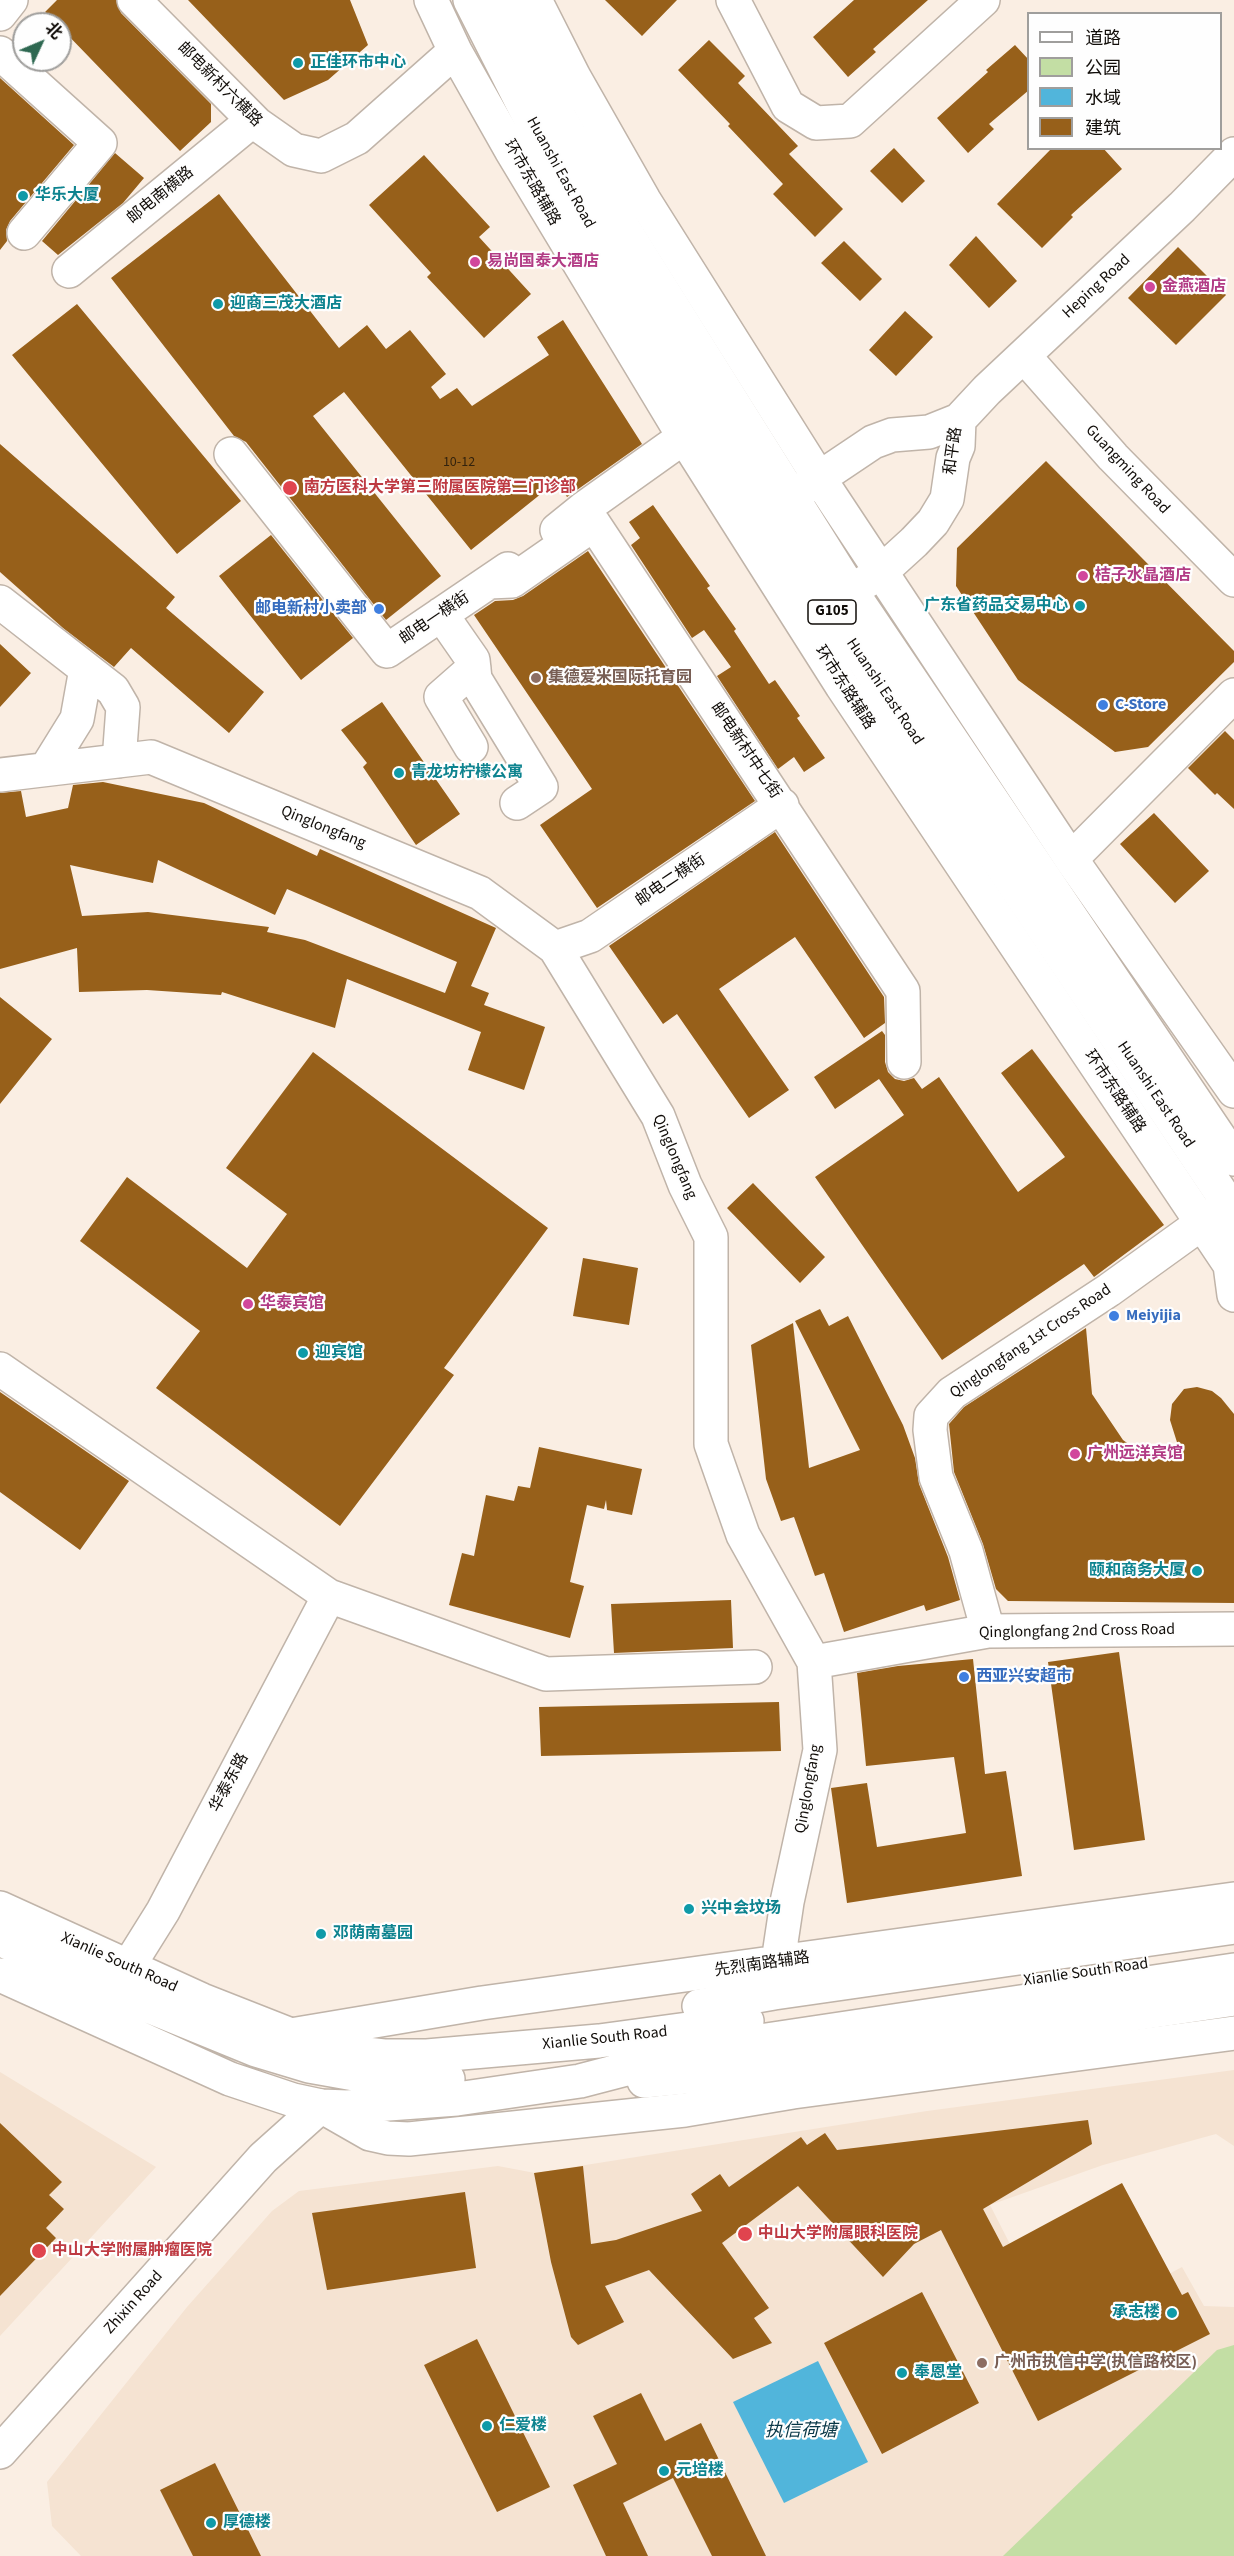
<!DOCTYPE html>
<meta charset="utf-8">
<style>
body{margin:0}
#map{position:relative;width:1234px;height:2556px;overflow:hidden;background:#faeee3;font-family:"Source Sans 3","Noto Sans SC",sans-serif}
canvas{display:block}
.legend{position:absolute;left:1027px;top:12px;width:195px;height:138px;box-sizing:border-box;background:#fefefe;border:2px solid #9f9e9c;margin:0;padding:8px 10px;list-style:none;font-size:18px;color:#110d09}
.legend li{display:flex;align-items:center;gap:12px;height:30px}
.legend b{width:30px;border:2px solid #9f9e9c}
.north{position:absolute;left:12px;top:12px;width:60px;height:60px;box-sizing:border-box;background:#fefefe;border:2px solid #9f9e9c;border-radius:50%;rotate:46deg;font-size:16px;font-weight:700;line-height:24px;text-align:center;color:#110d09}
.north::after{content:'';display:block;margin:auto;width:21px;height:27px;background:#2e6851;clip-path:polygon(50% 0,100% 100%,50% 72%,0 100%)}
</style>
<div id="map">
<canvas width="1234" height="2556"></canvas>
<ul class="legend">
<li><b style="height:8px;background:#fff"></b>道路</li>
<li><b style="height:16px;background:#c3dea4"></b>公园</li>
<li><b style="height:16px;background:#51b5db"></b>水域</li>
<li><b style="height:16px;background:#97601a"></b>建筑</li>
</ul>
<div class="north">北</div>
</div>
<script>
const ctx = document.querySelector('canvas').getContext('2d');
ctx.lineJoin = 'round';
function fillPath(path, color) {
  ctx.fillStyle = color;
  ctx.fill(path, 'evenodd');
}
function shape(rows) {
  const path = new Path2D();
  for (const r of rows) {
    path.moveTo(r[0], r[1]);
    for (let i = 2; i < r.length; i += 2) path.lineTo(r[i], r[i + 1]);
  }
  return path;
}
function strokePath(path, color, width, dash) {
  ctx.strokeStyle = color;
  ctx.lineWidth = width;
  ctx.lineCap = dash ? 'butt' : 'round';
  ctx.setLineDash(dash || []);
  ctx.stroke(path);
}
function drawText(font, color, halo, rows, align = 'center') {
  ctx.font = font + ' "Source Sans 3","Noto Sans SC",sans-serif';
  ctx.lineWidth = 4.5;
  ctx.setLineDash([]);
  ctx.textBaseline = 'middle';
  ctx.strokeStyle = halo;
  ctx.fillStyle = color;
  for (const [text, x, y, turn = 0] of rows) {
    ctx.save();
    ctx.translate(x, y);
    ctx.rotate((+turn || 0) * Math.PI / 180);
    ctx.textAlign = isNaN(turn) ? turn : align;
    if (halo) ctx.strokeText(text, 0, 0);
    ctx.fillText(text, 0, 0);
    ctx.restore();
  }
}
const built = shape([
 [1234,2070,1234,2146,1216,2134,1103,2165,990,2205,1056,2334,1182,2267,1204,2306,1234,2307,1234,2556,81,2556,52,2526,47,2482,187,2307,272,2211,299,2191,498,2166,535,2173,927,2111],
 [0,2072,156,2167,0,2336]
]);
const green = shape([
 [1234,2345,1234,2556,1003,2556,1217,2350]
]);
const water = shape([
 [818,2361,868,2462,784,2503,733,2402]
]);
const building = shape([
 [57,0,116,0,121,13,211,104,211,122,180,151,60,27,60,24,57,24,45,12],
 [188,0,350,0,368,45,328,80,284,100],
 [605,0,677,0,642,36],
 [854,0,928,0,873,49,876,52,848,77,813,37],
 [709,40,745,76,738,83,798,146,789,154,843,209,815,237,773,194,783,184,728,126,730,124,678,70],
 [1015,45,1029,60,1029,90,989,124,994,129,968,153,937,118,988,72,986,70],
 [0,78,74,145,10,221,6,230,7,241,0,250],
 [894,148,925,181,902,203,870,171],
 [1052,148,1103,148,1122,169,1071,215,1073,217,1042,248,997,204],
 [115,153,144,178,123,203,58,255,42,241],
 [424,155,490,227,479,237,531,294,484,338,427,277,431,273,369,205],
 [219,194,339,348,367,325,386,349,410,330,446,374,431,387,440,399,457,388,472,406,549,355,537,337,563,320,642,444,567,497,557,481,471,550,344,392,313,416,441,576,386,620,246,442,234,436,111,278],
 [976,236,1017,281,989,308,949,265],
 [844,241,882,279,860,301,821,263],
 [1178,247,1226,295,1176,345,1128,298],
 [77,304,241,501,177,554,12,355],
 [905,311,933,337,896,376,869,350],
 [0,444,175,597,166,608,264,692,229,733,131,648,114,667,63,628,0,572],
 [1046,461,1234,651,1234,662,1148,747,1115,752,1018,680,956,586,957,548],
 [653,505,710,586,707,588,736,629,734,631,769,684,775,680,800,716,797,718,825,758,804,772,794,757,778,769,717,676,731,667,704,630,692,638,631,545,640,538,629,522],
 [271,535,353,638,301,680,219,576],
 [588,551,755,801,597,908,540,825,592,789,474,615,495,601,513,600,523,596],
 [0,644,31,673,0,707],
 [382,702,460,814,416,845,363,767,367,763,341,730],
 [1225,731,1234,740,1234,809,1217,793,1215,795,1188,768],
 [103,782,204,803,317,856,320,849,496,928,471,986,489,993,484,1005,545,1027,524,1090,468,1070,481,1032,347,979,335,1028,222,992,221,995,147,990,79,992,77,948,0,969,0,793,21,791,26,817,68,808,73,785],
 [158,860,275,915,287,889,457,962,445,993,305,940,267,932,269,927,148,912,82,916,70,865,153,883],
 [1154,813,1209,871,1175,903,1120,844],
 [775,832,884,997,885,1023,864,1038,795,937,719,989,789,1090,749,1118,677,1014,663,1024,609,946],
 [0,997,52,1039,0,1104],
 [882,1031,885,1035,885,1062,888,1072,895,1079,904,1081,914,1078,922,1089,939,1077,1018,1192,1065,1157,1001,1073,1032,1049,1164,1225,1094,1277,1084,1264,942,1360,815,1177,904,1115,879,1079,835,1109,814,1077],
 [313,1052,548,1228,444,1368,454,1375,340,1526,156,1388,200,1331,80,1241,127,1177,247,1268,287,1214,226,1168],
 [753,1183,825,1257,800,1283,727,1208],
 [583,1258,638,1268,629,1325,573,1316],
 [820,1309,829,1326,848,1316,903,1425,915,1458,919,1484,948,1557,960,1600,926,1611,924,1605,844,1632,824,1573,815,1576,794,1517,781,1521,766,1479,751,1345,793,1323,809,1468,860,1450,795,1321],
 [1086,1328,1092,1394,1123,1440,1145,1456,1181,1455,1170,1420,1172,1404,1184,1389,1197,1387,1212,1391,1221,1398,1234,1414,1234,1603,1008,1601,996,1589,983,1544,954,1472,949,1424,964,1407],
 [0,1392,129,1481,80,1550,0,1492],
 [539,1447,642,1469,632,1515,607,1510,606,1500,604,1509,587,1505,570,1582,584,1586,570,1638,449,1605,462,1553,474,1556,486,1495,514,1501,518,1486,530,1488],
 [731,1600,733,1648,614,1653,611,1604],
 [1119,1652,1145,1840,1074,1850,1048,1662],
 [973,1659,985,1774,1006,1771,1022,1876,847,1903,831,1788,867,1783,877,1847,966,1833,954,1757,866,1766,857,1673,898,1666],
 [779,1702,781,1751,541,1756,539,1707],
 [1088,2120,1092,2144,983,2209,1003,2247,1122,2183,1182,2295,1188,2292,1210,2334,1038,2421,941,2230,914,2244,883,2277,798,2186,722,2243,769,2308,754,2318,772,2343,733,2359,649,2270,605,2286,624,2322,578,2345,571,2337,551,2262,534,2173,583,2166,591,2244,616,2240,702,2211,691,2194,720,2174,729,2187,801,2137,807,2145,825,2133,837,2150],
 [0,2123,62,2182,49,2195,64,2209,46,2228,56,2238,0,2296],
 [465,2192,476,2268,327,2290,312,2213],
 [922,2292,979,2403,882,2454,824,2343],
 [477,2339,550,2487,497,2512,424,2365],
 [641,2393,665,2441,701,2423,766,2556,712,2556,673,2478,623,2503,648,2556,606,2556,573,2485,617,2464,593,2416],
 [215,2463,261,2556,193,2556,160,2490]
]);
const minor = shape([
 [134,0,257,124,294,150,321,156,357,138,455,51],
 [431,0,455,51,511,150,684,437,842,686,1230,1265,1234,1295],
 [535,0,574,77,644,200,819,478,1071,859,1234,1091],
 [733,0,788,106,816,123,850,121,983,0],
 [0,14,11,0],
 [0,53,100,143,24,233],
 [69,271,253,120],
 [1024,356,1113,457,1234,580],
 [231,454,387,651,508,569],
 [800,491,873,442,892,435,929,432,959,420,987,390,1182,207,1234,154],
 [557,530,583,509,684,437],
 [489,582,512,581,594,524,903,991,904,1062],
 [862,584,880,573,914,542,933,522,947,499,953,458,958,446,959,420],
 [0,602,113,690,123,707,119,761],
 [441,614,473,660,475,679,541,787,517,803],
 [471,747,441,697,474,668],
 [46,769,77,719,86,669],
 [0,775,151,757,480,893,555,948,658,1116,685,1185,711,1237,711,1444,743,1535,814,1662,820,1750,787,1902,778,1962],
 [1071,859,1234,695],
 [555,948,590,936,782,805],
 [0,1369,329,1596,546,1674,755,1667],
 [988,1631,966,1551,936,1477,930,1430,931,1416,952,1393,1109,1290,1220,1210],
 [814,1662,988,1631,1234,1629],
 [128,1967,163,1911,329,1596],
 [291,2035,482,2003,1234,1899],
 [321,2106,370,2134,388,2138,409,2139,685,2110,793,2092,1234,2033]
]);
const major = shape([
 [1229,1204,1230,1265,1234,1271],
 [0,1908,202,2000,291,2035,347,2052,384,2056,427,2056,599,2041,747,2021],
 [0,1939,136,2001,256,2050,309,2066,388,2080,448,2079],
 [0,1975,230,2079,293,2100,321,2106,347,2107,457,2099,580,2081,672,2057,753,2042,1234,1970],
 [699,2006,774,1993,1234,1927],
 [644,2081,696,2076,857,2055,1234,1999],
 [0,2452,263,2158,321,2106]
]);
const highway = shape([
 [470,0,537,132,606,253,782,535,886,694,1234,1212],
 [501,0,560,118,624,229,851,591,1234,1159]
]);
const markers = [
 [298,63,6,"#0f9aa8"],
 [23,196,6,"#0f9aa8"],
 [475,262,6,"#d1479c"],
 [1150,287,6,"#d1479c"],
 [218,304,6,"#0f9aa8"],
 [290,488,8,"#e0444e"],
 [1083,576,6,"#d1479c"],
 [1080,606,6,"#0f9aa8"],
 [379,609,6,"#3f7fe0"],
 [536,678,6,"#8d6e63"],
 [1103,705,6,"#3f7fe0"],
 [399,773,6,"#0f9aa8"],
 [248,1304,6,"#d1479c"],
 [1114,1316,6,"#3f7fe0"],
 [303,1353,6,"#0f9aa8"],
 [1075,1454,6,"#d1479c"],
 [1197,1571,6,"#0f9aa8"],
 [964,1677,6,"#3f7fe0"],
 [689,1909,6,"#0f9aa8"],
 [321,1934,6,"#0f9aa8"],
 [745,2234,8,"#e0444e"],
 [39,2251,8,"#e0444e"],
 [1172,2313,6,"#0f9aa8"],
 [982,2363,6,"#8d6e63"],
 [902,2373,6,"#0f9aa8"],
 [487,2426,6,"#0f9aa8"],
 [664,2471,6,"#0f9aa8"],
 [211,2523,6,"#0f9aa8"]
];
const numberNames = [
 ["10-12",459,463]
];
const shields = [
 [832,612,48]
];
const shieldNames = [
 ["G105",832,612]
];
const cultureNames = [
 ["正佳环市中心",310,63],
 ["华乐大厦",35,196],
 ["迎商三茂大酒店",230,304],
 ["广东省药品交易中心",1068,606,"right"],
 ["青龙坊柠檬公寓",411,773],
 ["迎宾馆",315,1353],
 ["颐和商务大厦",1185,1571,"right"],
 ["兴中会坟场",701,1909],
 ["邓荫南墓园",333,1934],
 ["承志楼",1160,2313,"right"],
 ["奉恩堂",914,2373],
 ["仁爱楼",499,2426],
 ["元培楼",676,2471],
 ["厚德楼",223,2523]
];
const streetNames = [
 ["邮电新村六横路",219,85,45],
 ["Huanshi East Road",560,173,61],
 ["环市东路辅路",531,183,60],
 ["邮电南横路",161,196,-39],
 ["Heping Road",1097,287,-43],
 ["和平路",954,451,-82],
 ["Guangming Road",1127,470,47],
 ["邮电一横街",435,619,-34],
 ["环市东路辅路",844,688,57],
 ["Huanshi East Road",884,692,56],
 ["邮电新村中七街",745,751,56],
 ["Qinglongfang",323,828,22],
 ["邮电二横街",671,881,-34],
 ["环市东路辅路",1114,1092,56],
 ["Huanshi East Road",1155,1095,56],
 ["Qinglongfang",674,1157,67],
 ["Qinglongfang 1st Cross Road",1031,1342,-34],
 ["Qinglongfang 2nd Cross Road",1077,1632,-1],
 ["华泰东路",230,1783,-62],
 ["Qinglongfang",809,1789,-80],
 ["Xianlie South Road",119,1963,24],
 ["先烈南路辅路",762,1965,-8],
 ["Xianlie South Road",1086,1973,-8],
 ["Xianlie South Road",605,2039,-6],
 ["Zhixin Road",134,2303,-48]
];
const hotelNames = [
 ["易尚国泰大酒店",487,262],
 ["金燕酒店",1162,287],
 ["桔子水晶酒店",1095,576],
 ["华泰宾馆",260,1304],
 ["广州远洋宾馆",1087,1454]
];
const healthNames = [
 ["南方医科大学第三附属医院第二门诊部",304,488],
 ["中山大学附属眼科医院",758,2234],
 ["中山大学附属肿瘤医院",52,2251]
];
const shopNames = [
 ["邮电新村小卖部",367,609,"right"],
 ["C-Store",1115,705],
 ["Meiyijia",1126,1316],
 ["西亚兴安超市",976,1677]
];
const educationNames = [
 ["集德爱米国际托育园",548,678],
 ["广州市执信中学(执信路校区)",994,2363]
];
const waterNames = [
 ["执信荷塘",801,2432]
];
fillPath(built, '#f5e3d2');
fillPath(green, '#c3dea4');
fillPath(water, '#51b5db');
fillPath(building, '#97601a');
strokePath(minor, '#c0b4a9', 36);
strokePath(major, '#c0b4a9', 36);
strokePath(highway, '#c0b4a9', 36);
strokePath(minor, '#fff', 33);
strokePath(major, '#fff', 33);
strokePath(highway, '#fff', 33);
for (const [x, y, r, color] of markers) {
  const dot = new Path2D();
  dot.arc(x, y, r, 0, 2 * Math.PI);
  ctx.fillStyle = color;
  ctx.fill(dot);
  strokePath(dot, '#fefefe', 2);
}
drawText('14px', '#32220d', null, numberNames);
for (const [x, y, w] of shields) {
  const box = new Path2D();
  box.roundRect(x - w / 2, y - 12, w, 24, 4.5);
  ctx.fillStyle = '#fefefe';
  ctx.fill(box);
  strokePath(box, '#110d09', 1.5);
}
drawText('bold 15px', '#110d09', null, shieldNames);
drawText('bold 16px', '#0d838f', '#fefefe', cultureNames, 'left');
drawText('16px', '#110d09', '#fefefe', streetNames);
drawText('bold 16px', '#b23c85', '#fefefe', hotelNames, 'left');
drawText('bold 16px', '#be3a42', '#fefefe', healthNames, 'left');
drawText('bold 16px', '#366cbe', '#fefefe', shopNames, 'left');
drawText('bold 16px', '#785e54', '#fefefe', educationNames, 'left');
drawText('italic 18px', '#073646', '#fefefe', waterNames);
</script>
